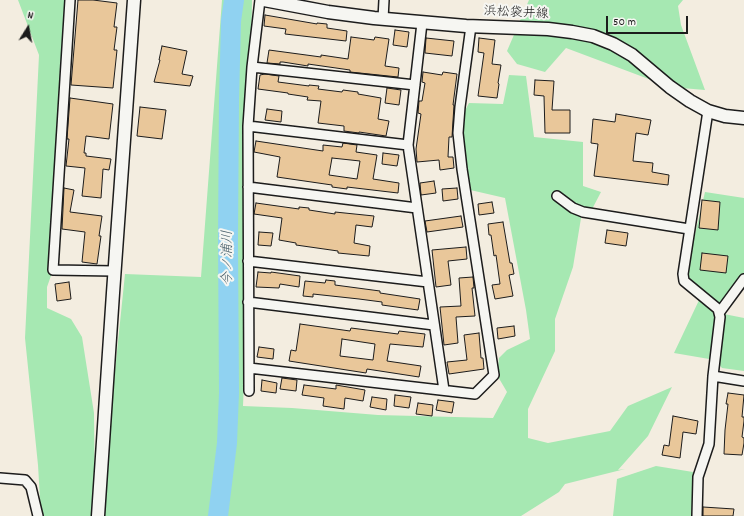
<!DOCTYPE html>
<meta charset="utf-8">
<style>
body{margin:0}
#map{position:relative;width:744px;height:516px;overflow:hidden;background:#f3ede0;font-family:Dekko,sans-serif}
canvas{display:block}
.north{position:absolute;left:8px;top:8px;width:40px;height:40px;-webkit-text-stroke:3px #f6f6f2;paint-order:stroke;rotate:11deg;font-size:11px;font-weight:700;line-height:16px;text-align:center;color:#1c1c1c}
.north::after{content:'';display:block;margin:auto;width:14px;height:18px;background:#1c1c1c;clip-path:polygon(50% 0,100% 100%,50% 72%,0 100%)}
.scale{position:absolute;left:606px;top:16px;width:82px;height:18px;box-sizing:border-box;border:2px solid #1c1c1c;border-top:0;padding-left:5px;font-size:12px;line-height:14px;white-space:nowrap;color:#1c1c1c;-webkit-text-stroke:3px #f6f6f2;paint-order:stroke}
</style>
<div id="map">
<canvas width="744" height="516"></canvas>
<div class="north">N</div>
<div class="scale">50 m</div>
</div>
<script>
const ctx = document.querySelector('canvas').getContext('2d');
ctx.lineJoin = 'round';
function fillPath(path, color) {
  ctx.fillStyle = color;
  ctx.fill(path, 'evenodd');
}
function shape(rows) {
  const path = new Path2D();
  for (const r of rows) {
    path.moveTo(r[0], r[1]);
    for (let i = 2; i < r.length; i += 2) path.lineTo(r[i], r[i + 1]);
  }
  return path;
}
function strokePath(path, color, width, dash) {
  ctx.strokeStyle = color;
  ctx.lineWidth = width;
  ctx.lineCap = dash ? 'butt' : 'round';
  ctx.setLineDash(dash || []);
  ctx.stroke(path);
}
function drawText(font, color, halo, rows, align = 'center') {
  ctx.font = font + ' Dekko,"Klee One",sans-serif';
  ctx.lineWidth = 4;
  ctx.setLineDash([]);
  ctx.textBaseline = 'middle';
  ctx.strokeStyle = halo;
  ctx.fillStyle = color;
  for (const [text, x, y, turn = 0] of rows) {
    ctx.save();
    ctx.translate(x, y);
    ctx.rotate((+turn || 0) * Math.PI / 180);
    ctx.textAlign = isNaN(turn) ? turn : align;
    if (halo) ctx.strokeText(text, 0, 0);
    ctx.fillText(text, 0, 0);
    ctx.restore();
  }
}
const green = shape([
 [18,0,69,0,53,270,47,287,47,308,71,319,82,337,94,413,95,516,41,516,38,465,25,338,39,55],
 [222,0,252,0,248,280,243,406,292,408,378,415,493,418,507,392,497,375,499,358,507,350,530,339,526,310,505,198,466,189,459,122,469,103,503,104,509,75,526,76,534,137,583,142,583,186,601,192,590,213,582,212,573,267,555,319,555,351,528,409,528,438,548,443,610,431,628,406,672,387,648,436,618,470,625,469,565,484,559,492,521,516,100,516,125,274,201,277],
 [529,0,683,0,678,6,681,25,705,90,670,87,566,48,545,72,517,64,507,51],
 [705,192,744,198,744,279,719,313,744,318,744,371,722,368,715,360,674,353,701,296,684,281],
 [656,466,693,472,694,516,613,516,617,479]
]);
const river = shape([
 [218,516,227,443,229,393,228,240,229,100,231,21,234,0]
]);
const building = shape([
 [78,0,93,0,117,3,114,27,117,27,114,50,117,50,113,88,71,85,78,0],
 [265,15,317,24,317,23,327,24,327,28,347,31,346,41,285,34,286,29,264,26,265,15],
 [395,30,409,32,407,47,393,45,395,30],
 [351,37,374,40,375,37,389,39,385,66,399,68,398,77,350,72,350,70,308,64,308,66,283,62,280,62,280,64,267,63,269,50,321,57,321,55,348,59,351,37],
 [426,38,454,41,452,56,425,53,426,38],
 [479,38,495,40,492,64,501,65,498,83,499,84,497,98,478,96,484,53,478,52,479,38],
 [162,46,187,51,182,74,193,76,190,86,154,82,160,60,159,60,162,46],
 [423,72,442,75,443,72,457,74,453,105,454,105,452,137,449,137,448,157,453,157,454,168,440,170,439,160,417,162,416,149,421,114,418,113,419,101,422,101,425,83,422,82,423,72],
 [265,74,279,76,278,82,309,86,309,85,319,86,318,89,342,92,343,90,358,92,358,94,381,98,378,119,389,121,386,136,359,132,359,133,344,131,344,126,318,123,321,101,307,100,308,97,288,94,288,93,258,89,260,75,265,74],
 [535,80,554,81,552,110,570,110,570,133,545,133,544,96,534,95,535,80],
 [387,88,401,90,399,105,385,103,387,88],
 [70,98,113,104,109,139,86,136,84,153,86,153,86,156,111,159,109,170,103,169,101,198,82,196,85,168,66,166,69,139,67,139,70,98],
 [140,107,166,110,162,139,137,136,140,107],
 [267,109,282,111,281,122,265,120,267,109],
 [616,114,651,120,648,135,636,133,633,161,653,163,652,172,669,175,668,185,594,176,598,144,591,143,593,119,615,122,616,114],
 [256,141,323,151,323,145,342,147,343,143,357,145,356,152,377,155,373,179,399,183,398,193,347,187,347,189,332,187,332,185,277,177,280,157,254,152,256,141],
 [332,158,360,161,357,179,329,175,332,158],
 [383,153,399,155,397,166,382,164,383,153],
 [434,181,436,193,421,195,420,183,434,181],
 [64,188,74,190,70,212,102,216,99,236,101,236,97,264,82,262,85,232,62,229,64,188],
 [457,188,458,199,443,201,442,189,457,188],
 [702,200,720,202,718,230,699,228,702,200],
 [492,202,494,213,479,215,478,204,492,202],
 [256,203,299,209,299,207,309,208,309,210,335,214,335,212,374,216,372,227,356,225,354,243,370,246,369,256,338,253,338,251,296,245,296,243,279,240,282,218,254,214,256,203],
 [461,216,463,227,427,232,425,221,461,216],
 [503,222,510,263,512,263,514,274,509,275,513,296,495,299,492,285,500,284,496,255,494,256,491,235,489,235,488,224,503,222],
 [607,230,628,233,626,246,605,243,607,230],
 [259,232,273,233,271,246,258,245,259,232],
 [466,247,467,259,448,261,451,285,436,287,432,250,466,247],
 [702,253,728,256,726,273,700,270,702,253],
 [258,272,271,273,271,272,300,276,299,287,280,284,279,288,256,287,258,272],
 [473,277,474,288,472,288,475,316,456,317,458,343,444,345,440,307,461,306,459,278,473,277],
 [326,280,335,281,335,285,380,291,380,293,420,299,418,310,382,305,382,302,359,299,313,294,313,297,303,296,305,281,325,283,326,280],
 [69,282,71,299,57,301,55,284,69,282],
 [300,324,350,331,351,328,398,334,399,331,425,334,423,347,390,344,387,361,421,366,419,377,367,369,366,373,289,361,291,350,296,351,300,324],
 [342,339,375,344,373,360,340,356,342,339],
 [514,326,515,336,498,339,497,328,514,326],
 [479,333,481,358,483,358,484,369,449,374,447,362,467,360,464,335,479,333],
 [259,347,274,349,273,359,257,357,259,347],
 [282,378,297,380,296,391,280,389,282,378],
 [262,380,277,383,276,393,261,391,262,380],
 [304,385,336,389,336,385,365,390,363,401,345,398,344,409,323,406,324,398,302,395,304,385],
 [728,393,744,395,742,417,744,417,744,421,742,437,744,438,744,443,742,455,724,454,725,430,728,404,726,404,728,393],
 [395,395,411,397,409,408,394,406,395,395],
 [372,397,387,399,386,410,370,407,372,397],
 [438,400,454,402,452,413,436,410,438,400],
 [418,403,433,405,432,416,416,414,418,403],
 [673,416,698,421,696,434,683,432,680,458,662,455,664,445,669,446,673,416],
 [703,507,734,509,733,516,703,516,703,507]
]);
const street = shape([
 [70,0,53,270,114,271],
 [383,19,384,0],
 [422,23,408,145,444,390],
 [252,67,415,85],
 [248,126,408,145],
 [248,187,417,208],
 [557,196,573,208,583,212,689,229],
 [248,261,428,282],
 [248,302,434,325],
 [719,313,744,279],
 [249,368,475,394,494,375,462,169,458,133,460,107,471,26],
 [713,376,744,381],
 [249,391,248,126,252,67,260,0],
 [0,478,25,480,31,487,38,516],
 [697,516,698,477,709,444,713,376,720,317,718,309,684,281,683,274,708,111]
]);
const secondary = shape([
 [264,0,328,12,374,18,466,26,548,29,572,32,593,36,613,44,632,55,670,87,690,101,708,111,725,116,744,118],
 [98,516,113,293,134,0]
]);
const streetNames = [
 ["浜松袋井線",516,14,3]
];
const waterNames = [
 ["今ノ浦川",229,258,-90]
];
fillPath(green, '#a6e8b2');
strokePath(river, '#90d2f1', 20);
fillPath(building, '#e9c79a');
strokePath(building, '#1c1c1c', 1);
strokePath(street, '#1c1c1c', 12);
strokePath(secondary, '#1c1c1c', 15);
strokePath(street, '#f6f6f2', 9);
strokePath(secondary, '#f6f6f2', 12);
drawText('13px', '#1c1c1c', '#f6f6f2', streetNames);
drawText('italic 14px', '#455c67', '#f6f6f2', waterNames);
</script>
